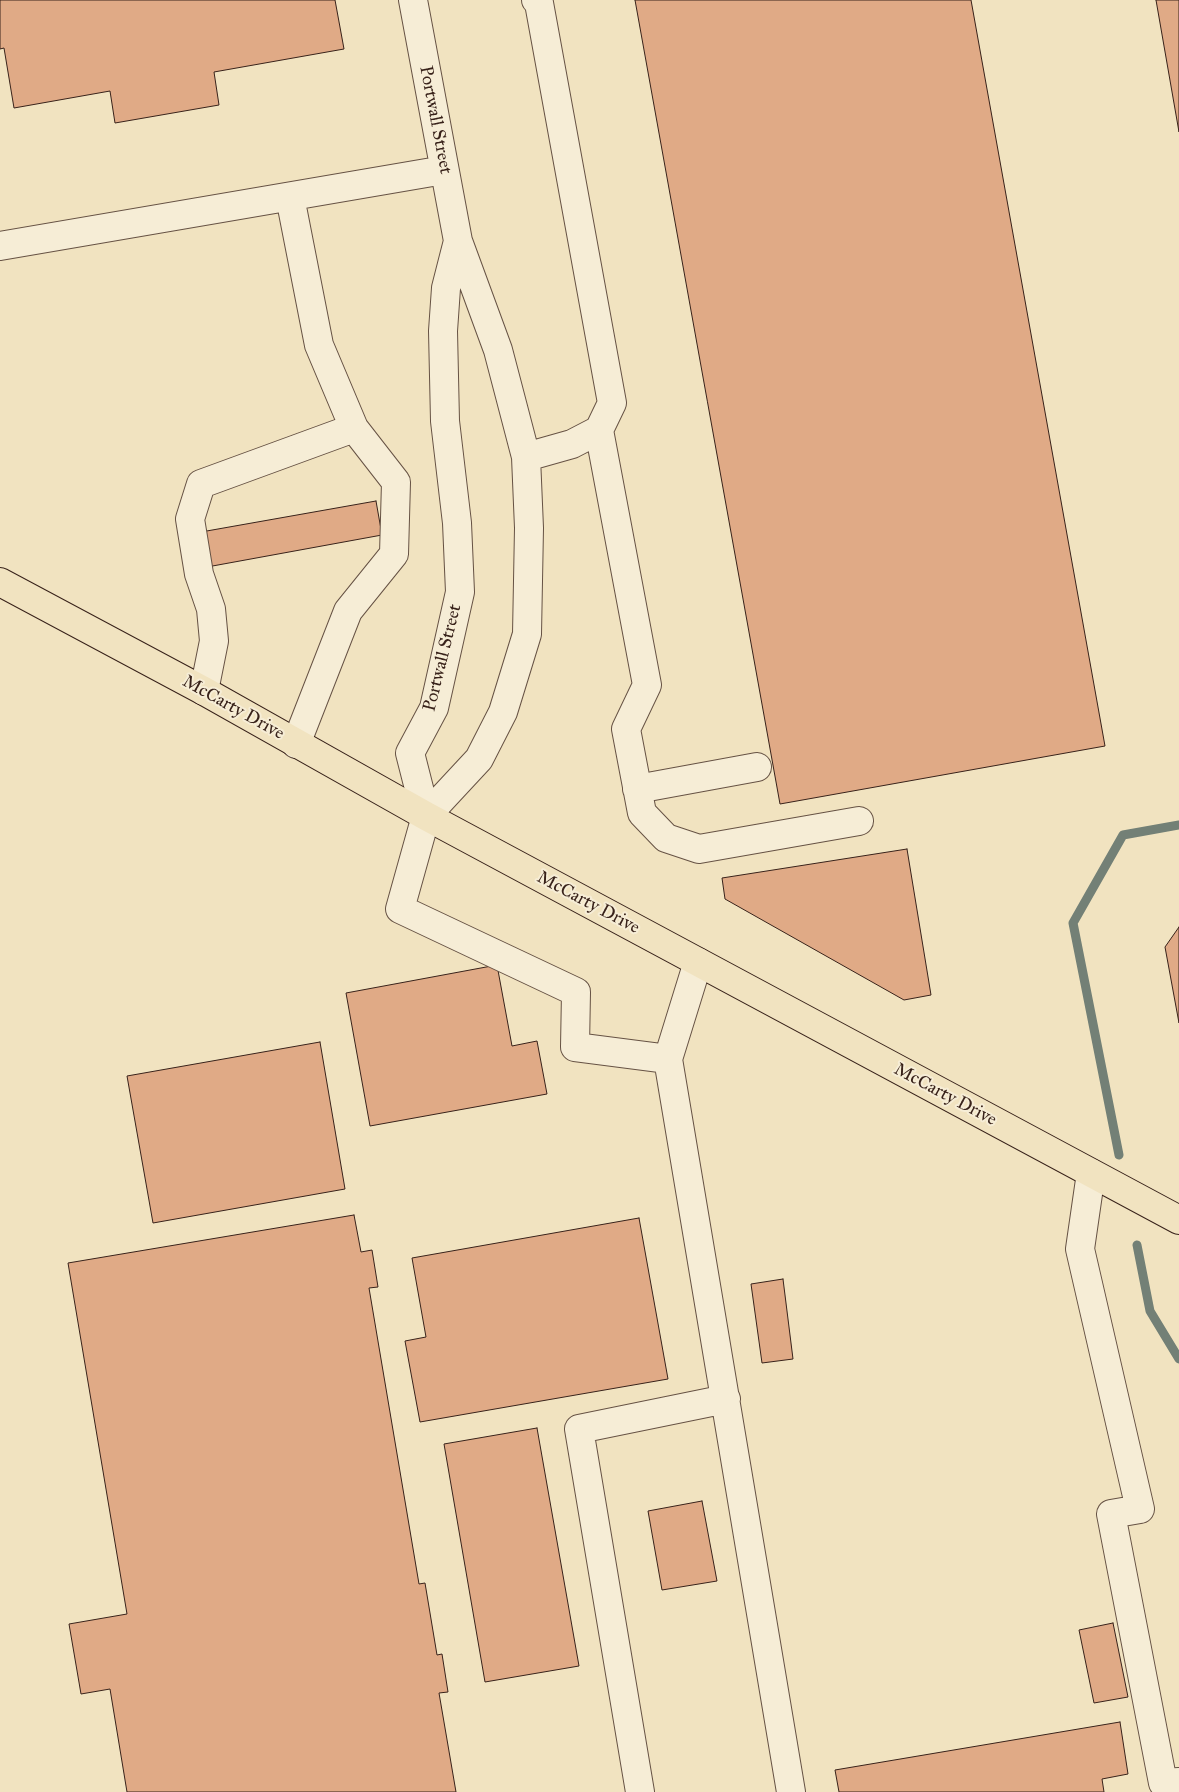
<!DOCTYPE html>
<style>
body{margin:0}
canvas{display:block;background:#f1e3c0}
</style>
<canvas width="1179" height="1792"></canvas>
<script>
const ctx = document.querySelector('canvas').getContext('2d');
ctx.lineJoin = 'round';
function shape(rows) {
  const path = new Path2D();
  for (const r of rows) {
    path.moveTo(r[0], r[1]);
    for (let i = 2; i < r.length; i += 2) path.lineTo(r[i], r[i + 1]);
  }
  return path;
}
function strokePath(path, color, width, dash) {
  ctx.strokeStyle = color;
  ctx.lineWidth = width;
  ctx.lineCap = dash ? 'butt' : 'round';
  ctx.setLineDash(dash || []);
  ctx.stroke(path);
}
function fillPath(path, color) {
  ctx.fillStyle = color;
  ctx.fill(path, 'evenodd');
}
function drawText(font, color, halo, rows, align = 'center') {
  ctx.font = font + ' "IM FELL Great Primer",serif';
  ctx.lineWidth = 4;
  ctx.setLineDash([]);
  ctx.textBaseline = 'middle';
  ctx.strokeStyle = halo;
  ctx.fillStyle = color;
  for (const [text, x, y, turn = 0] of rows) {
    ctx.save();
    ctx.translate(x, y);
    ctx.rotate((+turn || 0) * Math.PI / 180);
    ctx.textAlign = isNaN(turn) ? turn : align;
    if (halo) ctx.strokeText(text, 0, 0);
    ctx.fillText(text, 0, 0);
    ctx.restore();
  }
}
const stream = shape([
 [1119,1155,1073,923,1123,835,1179,825],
 [1137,1245,1150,1311,1179,1359]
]);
const building = shape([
 [0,0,335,0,344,49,214,72,219,105,115,123,110,91,14,108,4,48,0,49,0,0],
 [635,0,971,0,1105,746,780,804,635,0],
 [1156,0,1179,0,1179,132,1156,0],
 [376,501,382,535,207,567,201,532,376,501],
 [907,849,931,995,904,1000,725,899,722,878,907,849],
 [1179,927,1179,1023,1165,947,1179,927],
 [497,965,512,1046,537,1041,547,1094,370,1126,346,993,497,965],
 [320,1042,345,1189,153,1223,127,1076,320,1042],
 [354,1215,361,1252,372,1250,378,1287,369,1288,419,1584,425,1583,437,1655,442,1654,448,1692,439,1693,456,1792,127,1792,110,1689,81,1694,69,1624,127,1614,68,1263,354,1215],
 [639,1218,668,1379,420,1422,405,1341,426,1337,412,1258,639,1218],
 [783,1279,793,1359,762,1363,751,1284,783,1279],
 [537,1428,579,1666,485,1682,444,1444,537,1428],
 [702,1501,717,1581,662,1590,648,1511,702,1501],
 [1113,1623,1128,1697,1094,1703,1079,1630,1113,1623],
 [1120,1722,1128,1774,1102,1779,1104,1792,839,1792,835,1770,1120,1722]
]);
const minor = shape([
 [413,0,458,241,498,350,526,457,529,528,527,634,503,712,479,759,426,816,400,909,576,992,575,1047,668,1059],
 [290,197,319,345,354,428,396,482,394,554,348,611,296,744],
 [0,246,444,170],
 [599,430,647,685,626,729,642,813,666,838,699,849,859,821],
 [526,457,572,444,599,430,612,403,539,3,536,0],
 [204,691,214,641,211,609,199,574,190,519,201,484,354,428],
 [637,789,757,767],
 [426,816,410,753,434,708,460,592,457,523,445,421,443,331,446,288,458,241],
 [698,962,668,1059,791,1792],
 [1091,1173,1080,1249,1140,1509,1111,1514,1163,1783,1179,1782],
 [640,1792,579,1429,726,1399]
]);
const major = shape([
 [0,582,204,691,426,816,1179,1220]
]);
const streetNames = [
 ["Portwall Street",435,120,79],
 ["Portwall Street",443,658,-76],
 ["McCarty Drive",233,708,29],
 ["McCarty Drive",588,903,28],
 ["McCarty Drive",945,1095,28]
];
strokePath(stream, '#738076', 9);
fillPath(building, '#e0aa86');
strokePath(building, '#38221a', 1);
strokePath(minor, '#665244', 30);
strokePath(major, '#38221a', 30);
strokePath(minor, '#f6edd6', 28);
strokePath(major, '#f1e3c0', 28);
drawText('18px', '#38221a', '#f6edd6', streetNames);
</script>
